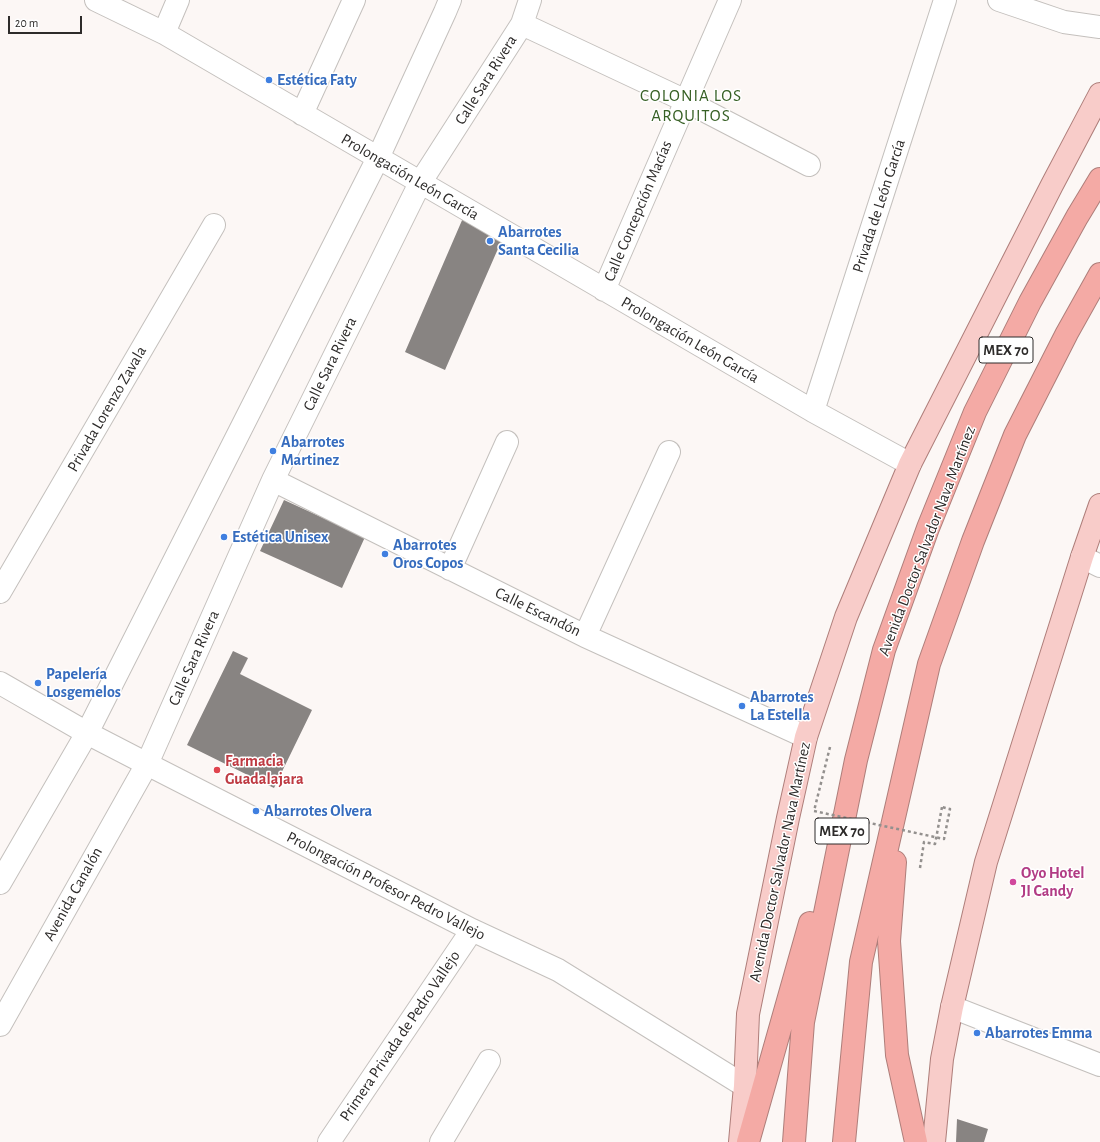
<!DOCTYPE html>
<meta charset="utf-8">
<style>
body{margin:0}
#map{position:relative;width:1100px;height:1142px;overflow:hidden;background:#fcf7f5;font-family:"Alegreya Sans",sans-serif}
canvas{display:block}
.scale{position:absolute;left:8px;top:16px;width:74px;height:18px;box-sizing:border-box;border:2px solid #2d2b2a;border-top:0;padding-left:5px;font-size:12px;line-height:14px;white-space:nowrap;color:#2d2b2a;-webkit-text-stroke:3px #fff;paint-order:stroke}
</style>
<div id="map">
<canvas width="1100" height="1142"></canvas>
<div class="scale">20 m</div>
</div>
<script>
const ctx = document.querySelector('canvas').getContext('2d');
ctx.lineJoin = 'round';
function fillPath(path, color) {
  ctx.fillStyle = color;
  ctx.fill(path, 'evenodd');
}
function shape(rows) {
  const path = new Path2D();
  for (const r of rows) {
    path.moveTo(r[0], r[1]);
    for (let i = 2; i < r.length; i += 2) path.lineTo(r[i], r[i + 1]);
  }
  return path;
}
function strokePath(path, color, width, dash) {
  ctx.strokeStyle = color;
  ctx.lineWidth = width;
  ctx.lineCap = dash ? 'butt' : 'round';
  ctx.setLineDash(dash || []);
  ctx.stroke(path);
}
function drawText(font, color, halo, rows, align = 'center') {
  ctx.font = font + ' "Alegreya Sans",sans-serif';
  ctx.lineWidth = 3;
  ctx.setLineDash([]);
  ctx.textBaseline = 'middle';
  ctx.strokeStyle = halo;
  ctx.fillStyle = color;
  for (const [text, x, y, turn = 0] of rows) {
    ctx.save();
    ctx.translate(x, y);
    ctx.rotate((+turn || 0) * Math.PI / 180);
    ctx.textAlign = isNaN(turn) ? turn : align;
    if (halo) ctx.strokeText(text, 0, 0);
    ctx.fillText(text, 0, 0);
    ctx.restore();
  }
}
const building = shape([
 [463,218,504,235,445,370,405,352],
 [284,500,365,537,342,588,260,551],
 [233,651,248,658,240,674,312,710,274,788,187,745],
 [957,1119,988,1129,984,1142,956,1142]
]);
const path = shape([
 [920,868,924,842,935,844,942,807]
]);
const minor = shape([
 [96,0,164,33,813,411,910,464],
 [999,0,1064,22,1100,27],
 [522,24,686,101,809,165],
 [164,33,178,0],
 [302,114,354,0],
 [604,290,686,101,730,0],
 [813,411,945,0],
 [273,480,585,636,806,737],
 [1082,557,1100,566],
 [450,569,507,442],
 [0,592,214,225],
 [585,636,669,452],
 [0,683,87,733,147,764,472,930,558,970,745,1086],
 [0,883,87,733,378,158,445,12,450,0],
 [952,1007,1100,1065],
 [0,1025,147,764,273,480,420,183,522,24,530,0],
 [329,1142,472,930],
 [441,1142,489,1061]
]);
const major = shape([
 [740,1142,745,1086,748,1014,788,818,806,737,846,617,910,464,1052,185,1100,94],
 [934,1142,942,1059,952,1007,986,862,1082,557,1100,505]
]);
const highway = shape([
 [895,862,889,941,897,1055,916,1142],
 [748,1142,810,923],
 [794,1142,803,1022,856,760,884,650,928,528,975,412,1030,302,1077,217,1100,179],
 [844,1142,861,962,929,664,973,541,1015,435,1067,333,1100,274]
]);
const pathBridge = shape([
 [830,747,814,811,944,839,950,809,942,807]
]);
const markers = [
 [269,80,4,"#3f7fe0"],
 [490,241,4,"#3f7fe0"],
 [273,451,4,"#3f7fe0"],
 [224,537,4,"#3f7fe0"],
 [385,554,4,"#3f7fe0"],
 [38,683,4,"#3f7fe0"],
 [742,706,4,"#3f7fe0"],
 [217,770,4,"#e0444e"],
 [256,811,4,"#3f7fe0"],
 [1013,882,4,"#d1479c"],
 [977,1033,4,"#3f7fe0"]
];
const shields = [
 [1006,350,54],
 [842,831,54]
];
const shieldNames = [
 ["MEX 70",1006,350],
 ["MEX 70",842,831]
];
const shopNames = [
 ["Estética Faty",277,80],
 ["Abarrotes",498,232],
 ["Santa Cecilia",498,250],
 ["Abarrotes",281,442],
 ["Martinez",281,460],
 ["Estética Unisex",232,537],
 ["Abarrotes",393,545],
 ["Oros Copos",393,563],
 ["Papelería",46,674],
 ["Losgemelos",46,692],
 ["Abarrotes",750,697],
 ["La Estella",750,715],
 ["Abarrotes Olvera",264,811],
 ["Abarrotes Emma",985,1033]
];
const streetNames = [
 ["Calle Sara Rivera",486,80,-58],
 ["Prolongación León García",410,177,30],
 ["Privada de León García",879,206,-72],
 ["Calle Concepción Macías",638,211,-67],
 ["Prolongación León García",690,340,30],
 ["Calle Sara Rivera",330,364,-64],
 ["Privada Lorenzo Zavala",107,409,-60],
 ["Avenida Doctor Salvador Nava Martínez",927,541,-69],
 ["Calle Escandón",538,612,26],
 ["Calle Sara Rivera",194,658,-66],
 ["Avenida Doctor Salvador Nava Martínez",780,862,-78],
 ["Prolongación Profesor Pedro Vallejo",386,886,27],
 ["Avenida Canalón",73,894,-61],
 ["Primera Privada de Pedro Vallejo",400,1036,-56]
];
const healthNames = [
 ["Farmacia",225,761],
 ["Guadalajara",225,779]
];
const hotelNames = [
 ["Oyo Hotel",1021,873],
 ["JI Candy",1021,891]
];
const neighbourhoodNames = [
 ["COLONIA LOS",691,96],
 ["ARQUITOS",691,116]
];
fillPath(building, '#888482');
strokePath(minor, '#c4c0bd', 24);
strokePath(major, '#ae7e7a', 24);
strokePath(highway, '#ae7e7a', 24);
strokePath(path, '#93908e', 2.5, [3, 3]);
strokePath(minor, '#fff', 22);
strokePath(major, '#f8ccc9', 22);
strokePath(highway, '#f4aaa5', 22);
strokePath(pathBridge, '#93908e', 2.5, [3, 3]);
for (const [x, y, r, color] of markers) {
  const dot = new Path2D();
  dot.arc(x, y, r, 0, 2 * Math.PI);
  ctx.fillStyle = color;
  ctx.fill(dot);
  strokePath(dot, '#fff', 1.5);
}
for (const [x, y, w] of shields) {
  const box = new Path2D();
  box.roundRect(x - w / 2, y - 13, w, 26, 3);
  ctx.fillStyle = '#fff';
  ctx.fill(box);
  strokePath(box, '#2d2b2a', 1);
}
drawText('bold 15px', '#2d2b2a', null, shieldNames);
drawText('bold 16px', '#366cbe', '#fff', shopNames, 'left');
drawText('16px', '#2d2b2a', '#fff', streetNames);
drawText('bold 16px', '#be3a42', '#fff', healthNames, 'left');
drawText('bold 16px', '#b23c85', '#fff', hotelNames, 'left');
ctx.letterSpacing = '1px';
drawText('17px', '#376025', '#fff', neighbourhoodNames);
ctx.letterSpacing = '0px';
</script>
